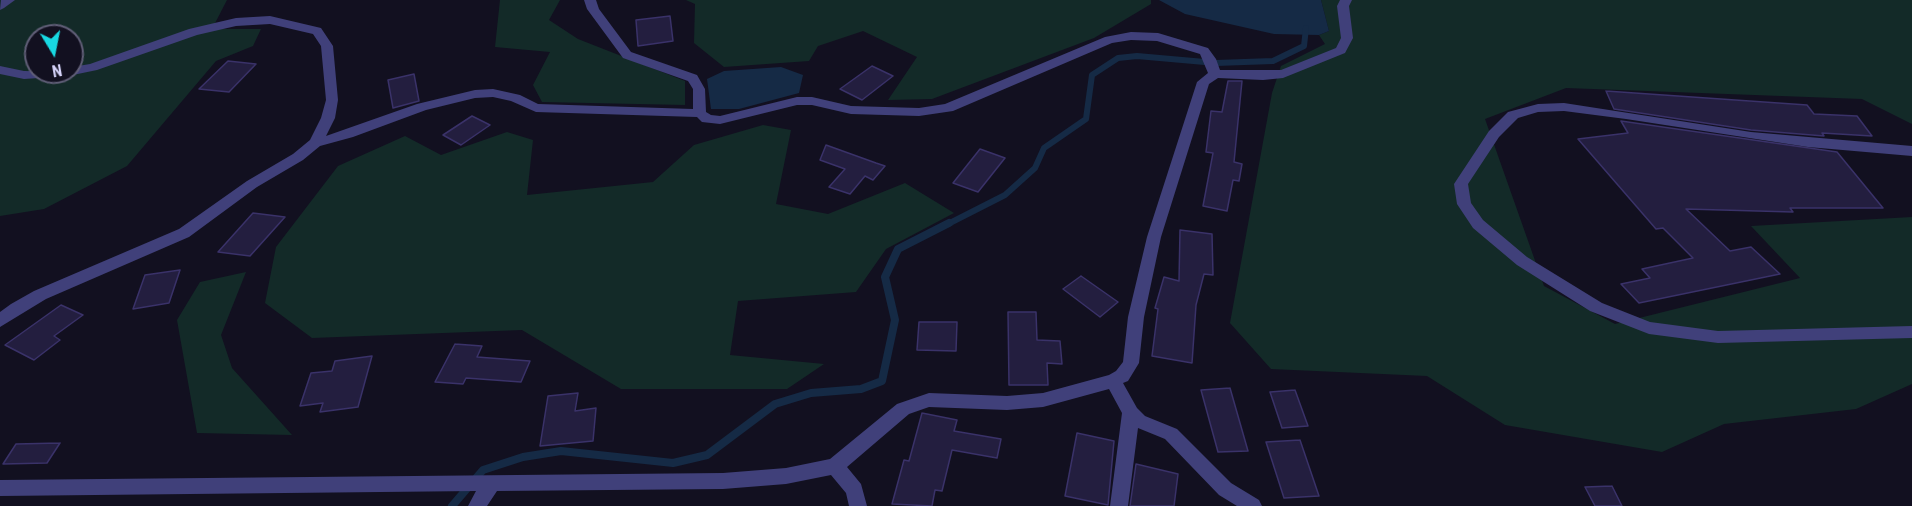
<!DOCTYPE html>
<style>
body{margin:0}
#map{position:relative;width:1912px;height:506px;overflow:hidden;background:#121020;font-family:"Roboto Condensed",sans-serif}
canvas{display:block}
.north{position:absolute;left:24px;top:24px;width:60px;height:60px;box-sizing:border-box;background:#121020;border:2px solid #605e77;border-radius:50%;rotate:170deg;font-size:16px;font-weight:700;line-height:24px;text-align:center;color:#d6d4fa}
.north::after{content:'';display:block;margin:auto;width:21px;height:27px;background:#18d8e2;clip-path:polygon(50% 0,100% 100%,50% 72%,0 100%)}
</style>
<div id="map">
<canvas width="1912" height="506"></canvas>
<div class="north">N</div>
</div>
<script>
const ctx = document.querySelector('canvas').getContext('2d');
ctx.lineJoin = 'round';
function fillPath(path, color) {
  ctx.fillStyle = color;
  ctx.fill(path, 'evenodd');
}
function shape(rows) {
  const path = new Path2D();
  for (const r of rows) {
    path.moveTo(r[0], r[1]);
    for (let i = 2; i < r.length; i += 2) path.lineTo(r[i], r[i + 1]);
  }
  return path;
}
function strokePath(path, color, width, dash) {
  ctx.strokeStyle = color;
  ctx.lineWidth = width;
  ctx.lineCap = dash ? 'butt' : 'round';
  ctx.setLineDash(dash || []);
  ctx.stroke(path);
}
const green = shape([
 [0,0,227,0,212,29,261,29,253,46,216,61,127,166,44,209,0,216],
 [36,36,72,36,72,72,36,72],
 [500,0,560,0,549,20,578,39,685,81,685,105,542,102,533,85,550,52,495,47],
 [686,0,1151,0,1151,4,1094,38,932,99,888,100,917,57,863,31,818,46,809,61,724,67,694,43,695,4],
 [1321,0,1912,0,1912,124,1862,99,1566,88,1485,119,1544,286,1615,324,1800,278,1751,226,1912,217,1912,384,1856,409,1724,424,1662,452,1505,425,1427,376,1271,369,1230,323,1272,93,1281,66,1325,44,1319,35,1329,31],
 [763,125,791,130,776,204,828,214,905,183,954,213,886,249,856,292,738,301,730,355,824,364,787,389,621,389,522,330,312,338,265,303,276,247,338,166,405,136,441,155,507,132,533,140,527,195,653,182,694,145],
 [246,272,221,335,232,368,292,435,197,433,177,320,200,282]
]);
const water = shape([
 [1159,0,1321,0,1329,31,1319,35,1274,34,1185,14],
 [781,67,803,75,799,93,739,109,711,109,707,79,724,71]
]);
const streamFar1 = shape([
 [946,225,1005,195,1035,168,1044,148,1086,119,1092,75,1118,58,1137,56,1216,63,1273,61,1304,46,1306,28]
]);
const stream = shape([
 [452,506,483,470,523,457,561,451,673,463,707,455,775,404,811,393,861,389,882,381,895,320,885,277,898,249,949,223]
]);
const building = shape([
 [670,16,673,41,638,46,636,20,670,16],
 [228,61,256,64,229,92,199,89,228,61],
 [872,66,893,76,862,100,840,89,872,66],
 [414,74,419,101,393,108,388,80,414,74],
 [1228,81,1242,81,1234,162,1242,164,1239,181,1233,180,1227,211,1203,206,1213,153,1206,152,1211,111,1222,112,1228,81],
 [1606,91,1807,105,1814,114,1857,116,1872,136,1822,133,1824,136,1751,130,1614,109,1606,91],
 [472,116,490,125,461,145,443,135,472,116],
 [1621,121,1837,152,1883,208,1790,208,1793,212,1686,209,1730,251,1751,247,1780,274,1639,303,1621,284,1650,278,1642,269,1693,258,1663,228,1656,229,1578,139,1628,133,1621,121],
 [826,145,876,163,885,166,873,180,865,176,850,194,829,187,845,169,820,160,826,145],
 [980,149,1005,158,978,192,953,183,980,149],
 [253,213,285,217,250,256,218,252,253,213],
 [1180,230,1212,234,1213,275,1204,274,1196,305,1192,363,1152,356,1158,309,1155,308,1164,277,1179,281,1180,230],
 [180,270,169,303,133,309,145,275,180,270],
 [1081,276,1118,302,1100,317,1063,289,1081,276],
 [61,305,83,315,54,336,60,340,34,360,5,345,61,305],
 [1008,312,1036,312,1037,340,1060,341,1062,364,1047,363,1048,385,1009,385,1008,312],
 [919,322,957,322,956,351,917,350,919,322],
 [455,344,482,346,477,357,530,361,521,382,466,378,463,384,435,382,455,344],
 [372,356,358,407,320,412,323,403,300,406,311,373,332,371,335,361,372,356],
 [1230,388,1248,451,1218,452,1201,390,1230,388],
 [1295,390,1308,426,1282,428,1270,392,1295,390],
 [578,393,575,411,596,408,593,441,540,446,548,396,578,393],
 [922,413,957,420,954,431,1001,439,997,458,952,450,942,491,935,490,932,506,892,504,904,460,909,461,922,413],
 [1077,433,1114,441,1108,505,1065,496,1077,433],
 [1300,440,1319,496,1284,498,1266,442,1300,440],
 [60,443,47,463,3,464,16,444,60,443],
 [1136,464,1178,474,1174,506,1130,506,1136,464],
 [1612,486,1622,506,1595,506,1585,487,1612,486]
]);
const minor = shape([
 [15,0,4,8,0,10,1,0,15,0],
 [584,0,596,0,599,9,631,52,697,75,705,89,706,112,711,115,720,116,797,97,812,97,851,106,919,108,945,104,1105,37,1131,32,1158,33,1208,48,1216,59,1220,70,1281,70,1336,48,1341,38,1337,6,1340,0,1352,0,1349,6,1353,38,1345,53,1283,78,1263,80,1218,78,1209,84,1161,237,1144,317,1139,363,1128,381,1123,383,1137,408,1145,416,1177,429,1231,483,1259,500,1262,506,1237,506,1219,495,1165,439,1138,428,1128,506,1110,506,1122,413,1109,389,1043,407,1007,410,929,407,909,414,847,467,861,484,867,506,849,506,846,493,831,475,786,484,723,489,497,491,487,506,468,506,476,491,0,496,0,480,723,473,786,468,830,459,897,404,929,393,1007,396,1043,393,1109,375,1116,371,1123,362,1128,317,1147,237,1197,82,1208,73,1200,54,1157,41,1131,40,1112,43,953,111,919,116,851,114,812,105,797,105,720,124,702,122,697,117,536,112,511,101,493,97,475,98,426,110,353,137,320,146,303,160,257,187,189,237,46,299,0,327,0,312,11,304,34,291,179,229,247,181,293,154,310,140,321,118,326,100,321,46,313,34,270,24,236,26,197,35,97,70,68,76,24,79,0,74,0,66,24,71,72,72,72,67,90,64,189,29,236,18,270,16,321,28,333,46,338,100,335,118,326,136,417,104,475,90,493,89,520,95,538,104,693,109,693,89,688,81,623,58,587,9,584,0],
 [1564,103,1751,132,1912,146,1912,156,1808,147,1626,119,1564,111,1538,112,1518,118,1499,137,1468,184,1471,203,1483,220,1527,257,1602,303,1650,322,1718,331,1912,326,1912,338,1718,343,1649,334,1590,311,1517,265,1473,228,1457,204,1454,184,1489,131,1508,112,1538,104,1564,103]
]);
fillPath(green, '#132a28');
fillPath(water, '#152a45');
strokePath(streamFar1, '#152a45', 6);
strokePath(stream, '#152a45', 8);
fillPath(building, '#231e3f');
strokePath(building, '#3a3269', 1.5);
fillPath(minor, '#40407a');
</script>
